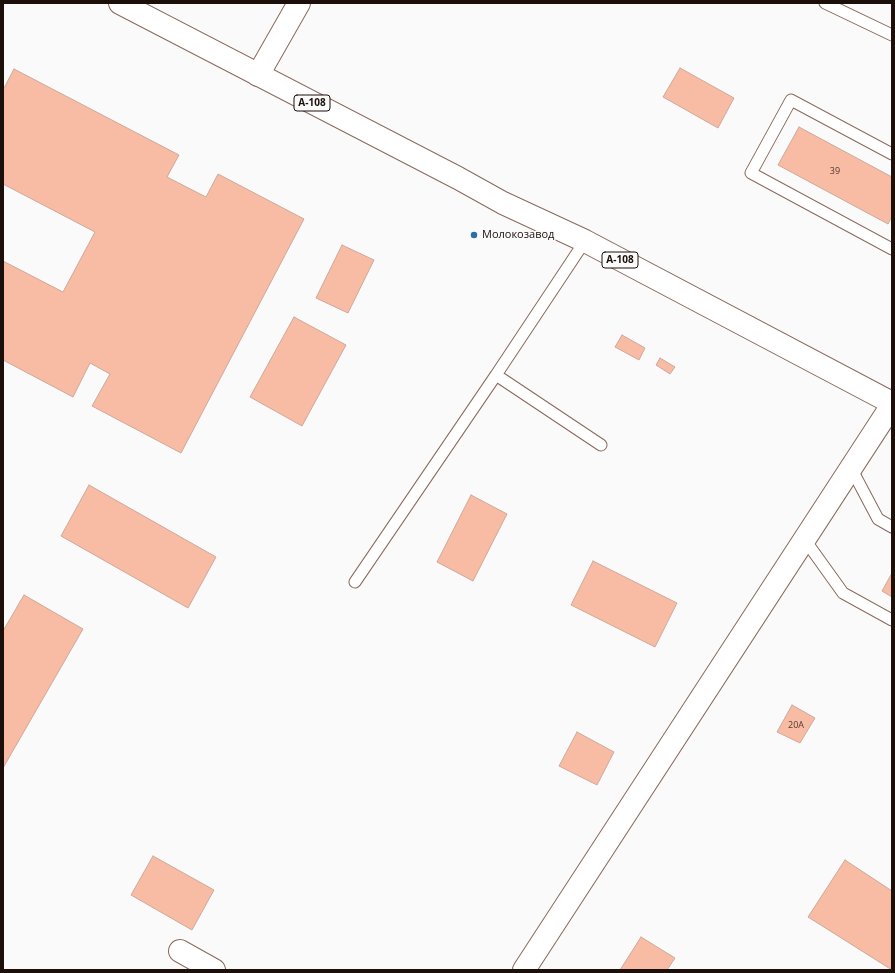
<!DOCTYPE html>
<meta charset="utf-8">
<style>
body{margin:0}
#map{position:relative;width:895px;height:973px;overflow:hidden;background:#fafafa;font-family:"Open Sans",sans-serif}
canvas{display:block}
.frame{position:absolute;inset:0;border:4px solid #1c0f0a;pointer-events:none}
</style>
<div id="map">
<canvas width="895" height="973"></canvas>
<div class="frame"></div>
</div>
<script>
const ctx = document.querySelector('canvas').getContext('2d');
ctx.lineJoin = 'round';
function fillPath(path, color) {
  ctx.fillStyle = color;
  ctx.fill(path, 'evenodd');
}
function shape(rows) {
  const path = new Path2D();
  for (const r of rows) {
    path.moveTo(r[0], r[1]);
    for (let i = 2; i < r.length; i += 2) path.lineTo(r[i], r[i + 1]);
  }
  return path;
}
function strokePath(path, color, width, dash) {
  ctx.strokeStyle = color;
  ctx.lineWidth = width;
  ctx.lineCap = dash ? 'butt' : 'round';
  ctx.setLineDash(dash || []);
  ctx.stroke(path);
}
function drawText(font, color, halo, rows, align = 'center') {
  ctx.font = font + ' "Open Sans",sans-serif';
  ctx.lineWidth = 3;
  ctx.setLineDash([]);
  ctx.textBaseline = 'middle';
  ctx.strokeStyle = halo;
  ctx.fillStyle = color;
  for (const [text, x, y, turn = 0] of rows) {
    ctx.save();
    ctx.translate(x, y);
    ctx.rotate((+turn || 0) * Math.PI / 180);
    ctx.textAlign = isNaN(turn) ? turn : align;
    if (halo) ctx.strokeText(text, 0, 0);
    ctx.fillText(text, 0, 0);
    ctx.restore();
  }
}
const building = shape([
 [680,68,734,98,718,128,663,97,680,68],
 [14,69,179,155,167,177,206,197,218,174,304,219,181,453,92,406,110,374,90,363,73,397,3,360,3,261,63,292,95,232,3,184,3,90,14,69],
 [799,127,892,177,892,216,888,224,778,165,799,127],
 [342,245,374,260,348,313,316,298,342,245],
 [294,317,346,345,302,426,250,397,294,317],
 [622,335,645,348,639,360,615,347,622,335],
 [660,358,675,367,670,374,656,365,660,358],
 [89,485,216,557,188,608,61,536,89,485],
 [471,495,507,514,473,581,437,562,471,495],
 [593,561,677,603,655,647,571,605,593,561],
 [892,573,892,597,882,591,892,573],
 [24,595,83,629,3,768,3,631,24,595],
 [792,705,815,718,800,743,777,732,792,705],
 [577,732,614,752,597,785,559,766,577,732],
 [153,856,214,890,192,930,131,895,153,856],
 [845,860,892,891,892,970,808,917,845,860],
 [641,937,675,958,667,970,620,970,641,937]
]);
const service = shape([
 [825,3,892,35],
 [892,154,791,100,751,173,892,249],
 [585,241,496,375,601,445],
 [851,468,878,519,892,527],
 [805,540,843,593,892,620],
 [355,582,496,375]
]);
const minor = shape([
 [258,75,299,3],
 [180,951,214,970],
 [524,970,892,405]
]);
const trunk = shape([
 [120,3,458,178,503,203,585,241,892,403]
]);
const markers = [
 [474,235,4,"#2970a5"]
];
const numberNames = [
 ["39",835,171],
 ["20А",796,725]
];
const shields = [
 [312,103,36],
 [620,260,36]
];
const shieldNames = [
 ["А-108",312,103],
 ["А-108",620,260]
];
const poiNames = [
 ["Молокозавод",482,235]
];
fillPath(building, '#f8bba4');
strokePath(building, '#cda99b', 1);
strokePath(service, '#8a695c', 13);
strokePath(minor, '#8a695c', 24);
strokePath(trunk, '#8a695c', 24);
strokePath(service, '#fff', 11);
strokePath(minor, '#fff', 22);
strokePath(trunk, '#fff', 22);
for (const [x, y, r, color] of markers) {
  const dot = new Path2D();
  dot.arc(x, y, r, 0, 2 * Math.PI);
  ctx.fillStyle = color;
  ctx.fill(dot);
  strokePath(dot, '#fafafa', 1.5);
}
drawText('9px', '#533a30', null, numberNames);
for (const [x, y, w] of shields) {
  const box = new Path2D();
  box.roundRect(x - w / 2, y - 8, w, 16, 3);
  ctx.fillStyle = '#fafafa';
  ctx.fill(box);
  strokePath(box, '#1c0f0a', 1);
}
drawText('bold 10px', '#1c0f0a', null, shieldNames);
drawText('11px', '#1c0f0a', '#fafafa', poiNames, 'left');
</script>
